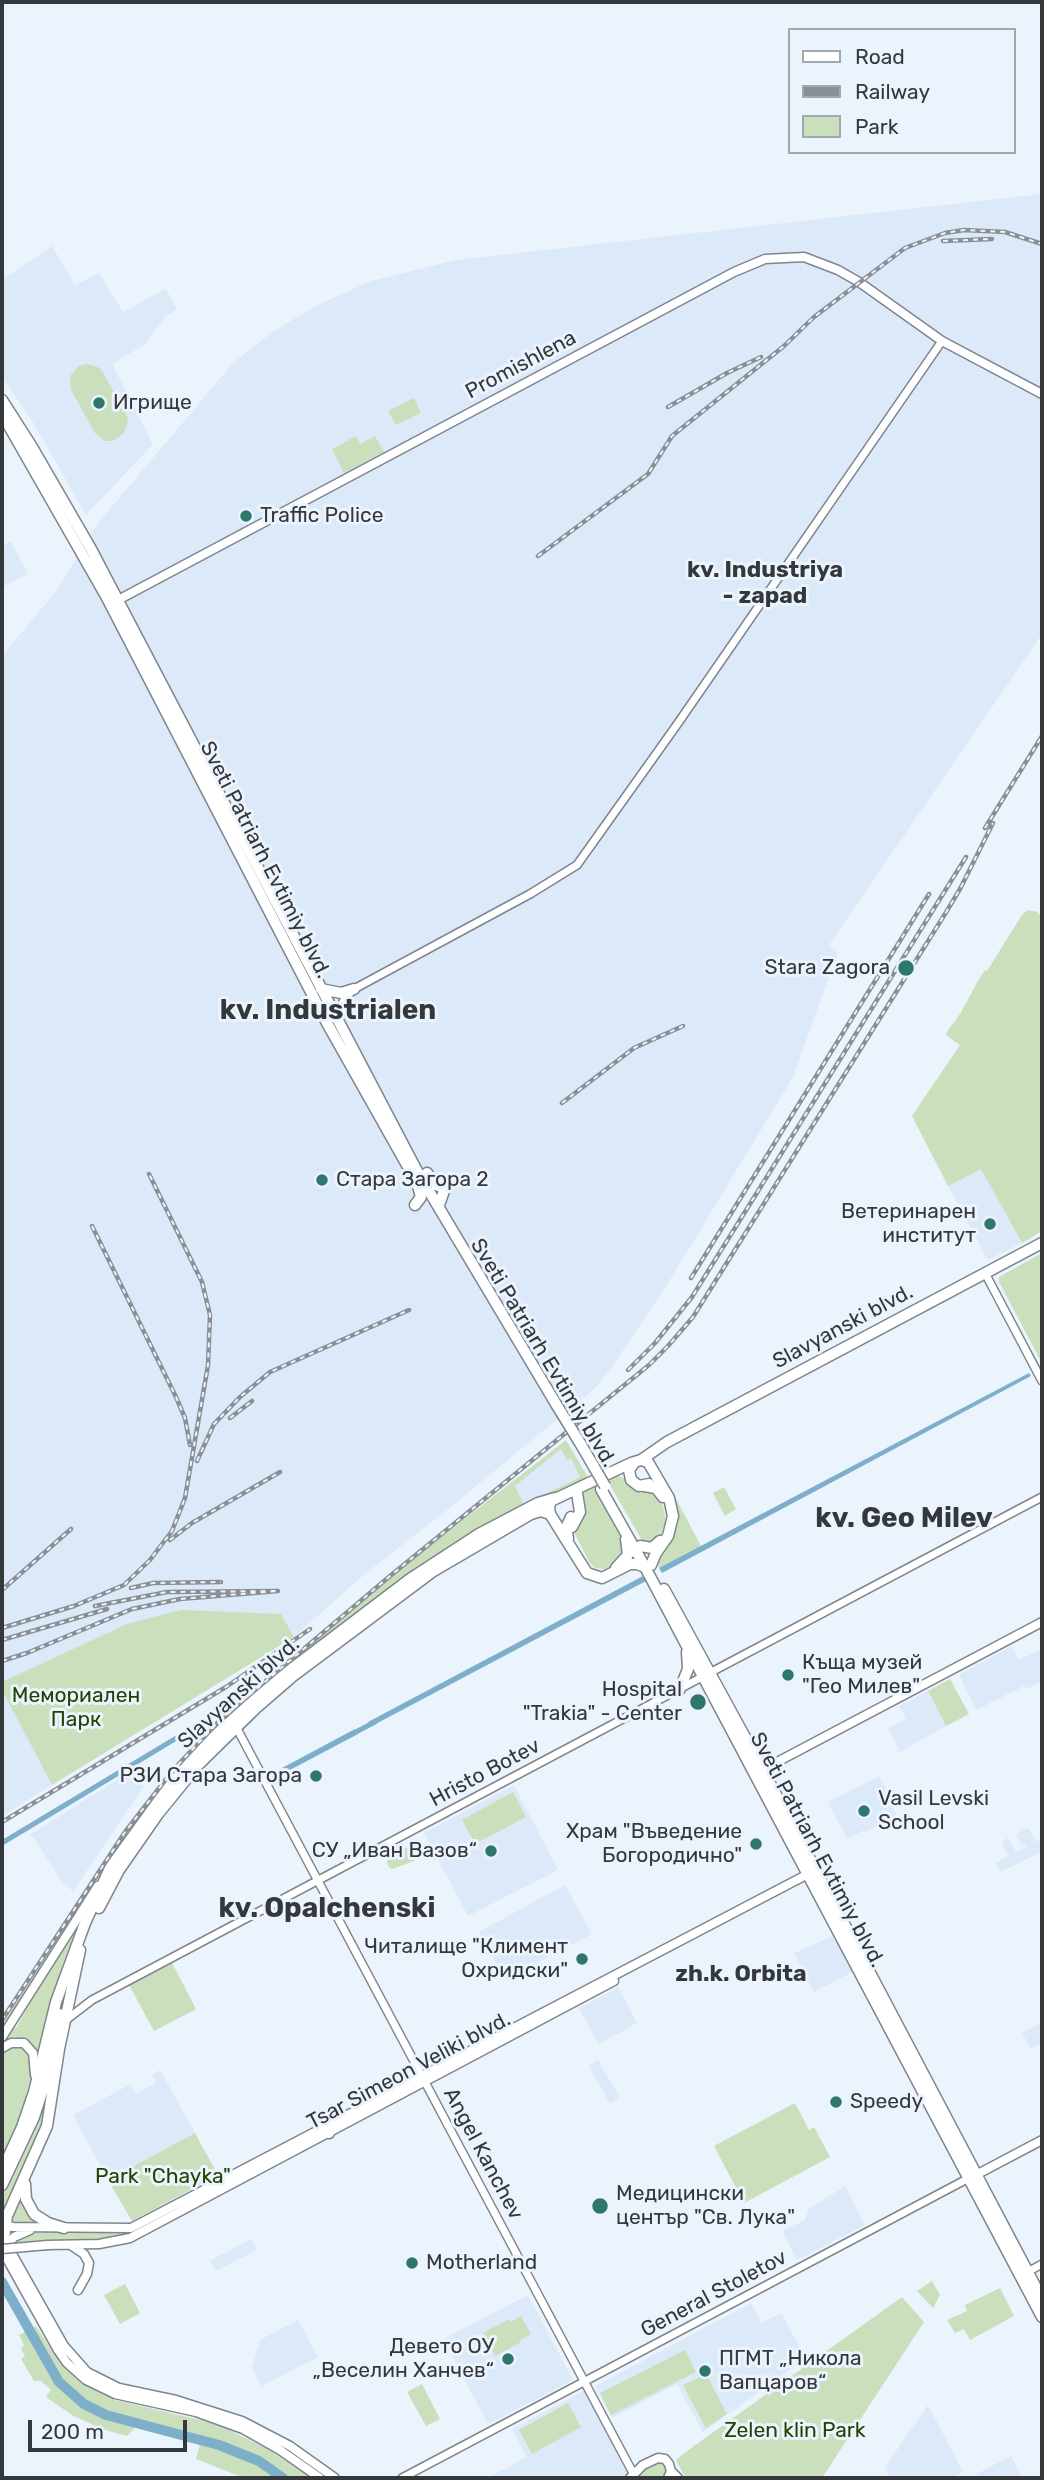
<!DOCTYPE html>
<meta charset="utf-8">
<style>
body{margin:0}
#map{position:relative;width:1044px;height:2480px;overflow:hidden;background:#ebf3fc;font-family:Rubik,sans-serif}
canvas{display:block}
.frame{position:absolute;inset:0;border:4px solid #34373b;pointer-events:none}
.legend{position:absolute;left:788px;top:28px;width:228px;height:126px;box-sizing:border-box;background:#ebf3fc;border:2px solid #a2a8af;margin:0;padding:9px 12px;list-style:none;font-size:21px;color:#34373b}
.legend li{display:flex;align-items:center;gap:14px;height:35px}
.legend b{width:35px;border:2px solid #a2a8af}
.scale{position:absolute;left:28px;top:2420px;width:159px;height:32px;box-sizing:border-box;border:4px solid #34373b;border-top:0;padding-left:9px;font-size:21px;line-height:24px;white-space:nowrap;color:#34373b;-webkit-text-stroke:5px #ebf3fc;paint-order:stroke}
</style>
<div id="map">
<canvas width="1044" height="2480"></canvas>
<div class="frame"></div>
<ul class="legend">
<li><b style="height:9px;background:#fff"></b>Road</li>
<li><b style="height:9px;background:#898f95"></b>Railway</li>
<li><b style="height:19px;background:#cadfbb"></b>Park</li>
</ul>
<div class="scale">200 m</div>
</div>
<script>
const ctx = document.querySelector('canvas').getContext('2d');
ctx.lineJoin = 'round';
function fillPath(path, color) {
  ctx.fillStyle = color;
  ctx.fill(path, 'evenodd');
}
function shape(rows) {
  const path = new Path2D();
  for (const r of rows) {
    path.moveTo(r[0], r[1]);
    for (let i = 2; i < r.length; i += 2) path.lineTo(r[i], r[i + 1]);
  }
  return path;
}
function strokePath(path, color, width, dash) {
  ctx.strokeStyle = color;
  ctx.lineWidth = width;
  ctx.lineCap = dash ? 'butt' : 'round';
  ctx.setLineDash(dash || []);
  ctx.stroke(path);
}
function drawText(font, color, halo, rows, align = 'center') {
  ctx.font = font + ' Rubik,sans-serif';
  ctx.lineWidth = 6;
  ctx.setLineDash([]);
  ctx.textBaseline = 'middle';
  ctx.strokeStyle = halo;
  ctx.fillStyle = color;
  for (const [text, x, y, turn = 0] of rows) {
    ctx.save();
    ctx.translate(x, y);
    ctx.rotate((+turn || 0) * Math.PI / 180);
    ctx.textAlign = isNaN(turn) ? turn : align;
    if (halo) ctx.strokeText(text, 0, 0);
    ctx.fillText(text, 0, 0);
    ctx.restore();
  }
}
const built = shape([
 [1042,194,1042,634,829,945,838,952,793,1077,665,1288,609,1371,594,1389,447,1510,366,1573,294,1637,281,1614,2,1682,2,656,58,589,94,528,233,363,274,331,316,306,371,281,456,260],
 [52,246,75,285,99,273,123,312,166,289,177,309,165,317,144,345,112,364,153,444,86,515,30,417,2,377,2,280],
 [11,541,28,574,2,587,2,546],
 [981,1168,1022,1243,988,1260,948,1186],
 [561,1449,568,1459,571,1457,580,1477,524,1504,515,1486],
 [1012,1646,1019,1660,1042,1649,1042,1667,1040,1671,1042,1681,1026,1689,1024,1686,976,1710,959,1675],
 [2,1690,52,1785,2,1816],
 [928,1691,946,1726,900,1752,888,1728,906,1719,899,1706],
 [131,1771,144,1786,73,1891,63,1883,31,1834],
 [879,1776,895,1806,893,1807,897,1816,866,1832,864,1830,847,1839,828,1802],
 [514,1785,558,1870,468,1916,424,1833],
 [1028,1828,1036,1842,1042,1839,1041,1852,1001,1872,996,1863,1009,1856,1001,1842,1008,1838,1016,1852,1027,1846,1025,1844,1022,1846,1016,1834],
 [565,1885,592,1934,505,1980,479,1932],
 [835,1935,854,1971,814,1992,794,1953],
 [618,1987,637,2023,599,2044,579,2009],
 [1042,2022,1042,2043,1031,2049,1022,2033],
 [598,2060,620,2098,610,2104,589,2066],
 [160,2070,195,2133,108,2180,73,2115,131,2084,136,2094,156,2083,152,2075],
 [845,2186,865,2225,797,2260,782,2231,805,2220,809,2209],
 [251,2239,257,2250,216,2271,210,2261],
 [528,2295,573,2380,488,2424,443,2339],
 [751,2303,761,2323,781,2313,806,2358,703,2432,677,2384,612,2418,595,2386],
 [298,2320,318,2357,262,2386,252,2368,260,2340],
 [585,2390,627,2473,618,2478,488,2478,527,2457,512,2429],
 [928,2405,963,2472,951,2478,891,2478,885,2467],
 [1011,2456,1022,2478,969,2478]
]);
const green = shape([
 [87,364,100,368,104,374,127,416,128,422,124,433,113,441,105,441,95,433,71,390,70,376,79,366],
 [414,398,421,413,396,425,388,411],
 [356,436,360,444,375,436,384,452,344,473,332,449],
 [1028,910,1037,912,1042,917,1042,1231,1022,1243,981,1169,948,1186,912,1116,960,1045,947,1036,946,1033,960,1014,978,981,985,970,987,971,1022,915],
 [1042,1253,1042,1363,999,1282,999,1277],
 [566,1440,589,1479,465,1539,428,1560,331,1636,307,1651,250,1698,167,1783,112,1859,2,2032,2,2024,22,1992,133,1823,158,1790,202,1741,247,1697,409,1562],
 [561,1449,567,1460,571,1458,580,1477,524,1504,515,1486],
 [615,1475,624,1478,635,1489,653,1490,661,1498,666,1520,661,1534,653,1544,643,1542,606,1478],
 [593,1486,623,1541,624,1553,615,1564,605,1569,595,1568,589,1562,574,1532,581,1495,584,1490],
 [724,1487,736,1509,725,1516,713,1493],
 [672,1495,674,1495,701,1546,659,1568,658,1560,673,1537,678,1522,677,1506],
 [181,1610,281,1614,294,1637,52,1785,2,1690,2,1682,127,1624],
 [950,1679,969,1714,946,1726,928,1691],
 [513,1792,526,1817,475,1844,462,1820],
 [410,1846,416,1852,414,1861,392,1869,389,1867,387,1862,388,1858],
 [81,1917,63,1963,38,2057,36,2049,27,2040,13,2037,2,2043,9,2030,17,2027,39,1983],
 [171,1961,196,2009,154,2031,128,1983],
 [16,2046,26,2050,30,2055,33,2070,18,2127,2,2163,2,2052,8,2047],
 [52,2058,44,2125,2,2222,2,2191,11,2176],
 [795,2103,809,2130,814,2127,830,2157,744,2203,714,2146],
 [195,2133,218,2175,132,2221,108,2180],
 [225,2182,133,2234,118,2239,10,2244,20,2237,31,2233,126,2229],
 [21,2192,44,2223,8,2226],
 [932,2281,940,2295,933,2308,917,2291],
 [125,2284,140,2313,120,2324,104,2295],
 [1000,2288,1014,2316,970,2340,964,2329,955,2333,947,2320,967,2311,965,2305],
 [902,2297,924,2322,822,2478,690,2478,684,2475,676,2460,687,2451],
 [521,2316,531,2334,520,2340,521,2342,495,2356,483,2333,509,2319,511,2322],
 [36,2326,61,2364,84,2385,115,2400,204,2421,225,2428,268,2449,311,2478,244,2478,196,2459,200,2444,137,2425,127,2436,102,2429,72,2415,46,2397,51,2390,41,2381,34,2381,21,2359,25,2356,21,2349,24,2345,19,2335],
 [685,2350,696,2372,611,2415,600,2393],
 [706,2374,727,2414,706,2428,683,2385],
 [422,2384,440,2419,426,2426,407,2392],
 [568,2403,581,2427,532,2454,519,2430],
 [655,2462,663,2462,668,2468,666,2476,663,2478,638,2478,640,2471]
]);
const water = shape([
 [1029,1373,1031,1376,662,1573,659,1568],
 [643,1576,646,1581,370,1727,368,1722],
 [355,1729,358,1734,271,1780,269,1775],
 [180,1733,187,1736,184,1740,178,1740,2,1846,2,1840]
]);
const canal = shape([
 [352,1734,375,1722]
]);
const river = shape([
 [2,2282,59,2382,84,2404,106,2415,219,2445,259,2461,283,2478]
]);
const tertiary = shape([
 [334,1019,345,998,354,989,530,894,577,865,676,726,942,341],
 [985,1273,1042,1381],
 [234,1723,633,2473],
 [66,2020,92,2000,1042,1497],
 [1024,2274,1042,2264],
 [402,2478,969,2178]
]);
const secondary = shape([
 [118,600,734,272,765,259,804,257,838,270,859,282,942,341,1042,394],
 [760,1771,1042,1622],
 [2,2037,98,1886],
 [2,2048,11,2043,24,2043,33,2053,35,2075],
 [972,2177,1042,2140],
 [2,2225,13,2227,131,2228,810,1873],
 [7,2245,64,2346,87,2372,119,2388,176,2400,242,2421,290,2446,335,2478],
 [48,2245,99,2244,130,2238,614,1981],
 [72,2246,84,2254,89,2263,87,2274,78,2290],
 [2,2250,58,2350,67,2363,86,2380,115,2394,196,2412,243,2429,280,2450,320,2478],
 [6,2250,7,2245,14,2237,30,2230],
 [671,2471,678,2478],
 [630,2478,643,2465,658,2458,665,2459,669,2464,671,2471,668,2478]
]);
const primary = shape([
 [2,400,32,447,91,549,417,1171,556,1404],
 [2,414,106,596,327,1023,407,1165],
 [321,989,341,993,354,989],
 [427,1173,436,1185,445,1188,439,1205],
 [415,1205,421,1197,416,1179],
 [580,1443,594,1467],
 [641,1460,667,1442,1042,1243],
 [634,1463,629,1470,631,1480,639,1486,649,1484],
 [644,1486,656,1488,663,1497],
 [601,1489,645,1567,1042,2317],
 [572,1527,580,1512,577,1493],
 [568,1538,566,1528,571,1517],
 [640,1546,652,1548,660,1541],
 [645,1567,637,1564,630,1564,602,1578,587,1573,550,1514,549,1507,551,1501,631,1463,641,1460,648,1462,669,1498,673,1516,668,1536,656,1553,651,1565],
 [616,1568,628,1555,626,1539],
 [664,1589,763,1770,1042,2299],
 [680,1689,688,1669,687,1652],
 [99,1908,119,1870,158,1814,197,1766,256,1708,293,1676,432,1572,531,1514,541,1511,550,1514],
 [326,2126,329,2133],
 [2,2171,22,2127,34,2092,56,2002,85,1923,110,1868,170,1785,209,1741,273,1683,410,1579,479,1534,538,1503,555,1498],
 [25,2184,26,2199,34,2214,48,2223,64,2228],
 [2,2185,34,2117,44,2086,59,2014],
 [4,2239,7,2216,47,2126,59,2049,80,1950]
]);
const rail = shape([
 [943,241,992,239],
 [668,407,727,373,761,357],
 [538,556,648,474,672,436,784,346,814,317,905,248,945,233,964,230,1005,232,1042,244],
 [985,828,1042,736],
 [562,1103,634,1048,683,1026],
 [92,1226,176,1397,185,1418,190,1445],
 [691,1278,929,894],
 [628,1370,655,1343,692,1297,966,857],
 [230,1418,252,1401],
 [197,1461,214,1424,240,1397,270,1372,409,1310],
 [170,1540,192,1523,280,1472],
 [131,1588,153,1583,221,1582],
 [2,1590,71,1529],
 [2,1628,74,1606,124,1585,150,1560,159,1548,172,1531,185,1498,208,1365,210,1315,202,1282,149,1174],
 [2,1640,107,1609],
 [2,1661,27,1653,132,1609,180,1599,278,1591,167,1592,95,1606],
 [2,1822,226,1687,310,1629],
 [2,2020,125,1832,174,1769,222,1718,390,1576,649,1365,668,1346,693,1317,733,1253,945,914,960,889,993,823]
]);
const secondaryBridge = shape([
 [2,2249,48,2245]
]);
const primaryBridge = shape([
 [556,1404,580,1443],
 [594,1467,605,1486]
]);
const markers = [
 [99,403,7,"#2f766d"],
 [246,516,7,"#2f766d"],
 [906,968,9,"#2f766d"],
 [322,1180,7,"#2f766d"],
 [990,1224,7,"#2f766d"],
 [788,1675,7,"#2f766d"],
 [698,1702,9,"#2f766d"],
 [316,1776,7,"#2f766d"],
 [864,1811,7,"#2f766d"],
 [756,1844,7,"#2f766d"],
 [491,1851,7,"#2f766d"],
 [582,1959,7,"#2f766d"],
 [836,2102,7,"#2f766d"],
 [600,2206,9,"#2f766d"],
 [412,2263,7,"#2f766d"],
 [508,2359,7,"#2f766d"],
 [705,2371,7,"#2f766d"]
];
const streetNames = [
 ["Promishlena",521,365,-28],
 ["Sveti Patriarh Evtimiy blvd.",265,860,63],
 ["Slavyanski blvd.",843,1327,-28],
 ["Sveti Patriarh Evtimiy blvd.",543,1353,59],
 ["Slavyanski blvd.",239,1693,-42],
 ["Hristo Botev",485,1773,-28],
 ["Sveti Patriarh Evtimiy blvd.",817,1850,62],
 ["Tsar Simeon Veliki blvd.",409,2071,-28],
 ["Angel Kanchev",483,2154,62],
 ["General Stoletov",714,2294,-28]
];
const poiNames = [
 ["Игрище",113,403],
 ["Traffic Police",260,516],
 ["Stara Zagora",890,968,"right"],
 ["Стара Загора 2",336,1180],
 ["Ветеринарен",976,1212,"right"],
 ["институт",976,1236,"right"],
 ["Къща музей",802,1663],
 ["\"Гео Милев\"",802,1687],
 ["Hospital",682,1690,"right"],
 ["\"Trakia\" - Center",682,1714,"right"],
 ["РЗИ Стара Загора",302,1776,"right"],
 ["Vasil Levski",878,1799],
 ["School",878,1823],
 ["Храм \"Въведение",742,1832,"right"],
 ["Богородично\"",742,1856,"right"],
 ["СУ „Иван Вазов“",477,1851,"right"],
 ["Читалище \"Климент",568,1947,"right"],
 ["Охридски\"",568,1971,"right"],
 ["Speedy",850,2102],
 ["Медицински",616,2194],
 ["център \"Св. Лука\"",616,2218],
 ["Motherland",426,2263],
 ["Девето ОУ",494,2347,"right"],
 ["„Веселин Ханчев“",494,2371,"right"],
 ["ПГМТ „Никола",719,2359],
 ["Вапцаров“",719,2383]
];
const parkNames = [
 ["Мемориален",76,1696],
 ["Парк",76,1720],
 ["Park \"Chayka\"",163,2177],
 ["Zelen klin Park",795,2431]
];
const neighbourhoodNames = [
 ["kv. Industriya",765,570],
 ["- zapad",765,596],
 ["zh.k. Orbita",741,1974]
];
const districtNames = [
 ["kv. Industrialen",328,1011],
 ["kv. Geo Milev",904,1519],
 ["kv. Opalchenski",327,1909]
];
fillPath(built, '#dce9f9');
fillPath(green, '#cadfbb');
fillPath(water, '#7dafcb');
strokePath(canal, '#7dafcb', 5);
strokePath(river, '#7dafcb', 10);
strokePath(tertiary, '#7e858d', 10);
strokePath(secondary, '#7e858d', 11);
strokePath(primary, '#7e858d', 13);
strokePath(tertiary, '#fff', 7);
strokePath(secondary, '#fff', 8);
strokePath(primary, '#fff', 10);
strokePath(rail, '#898f95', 4.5);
strokePath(rail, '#ebf3fc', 2, [5]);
strokePath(secondaryBridge, '#7e858d', 11, []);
strokePath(primaryBridge, '#7e858d', 13, []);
strokePath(secondaryBridge, '#fff', 8);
strokePath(primaryBridge, '#fff', 10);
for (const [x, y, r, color] of markers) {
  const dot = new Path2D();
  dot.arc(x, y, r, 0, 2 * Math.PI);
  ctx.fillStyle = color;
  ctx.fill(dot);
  strokePath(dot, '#ebf3fc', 2.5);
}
drawText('21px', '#34373b', '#ebf3fc', streetNames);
drawText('21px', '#34373b', '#ebf3fc', poiNames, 'left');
drawText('21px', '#234200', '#ebf3fc', parkNames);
drawText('bold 23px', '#34373b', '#ebf3fc', neighbourhoodNames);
drawText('bold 28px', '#34373b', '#ebf3fc', districtNames);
</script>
